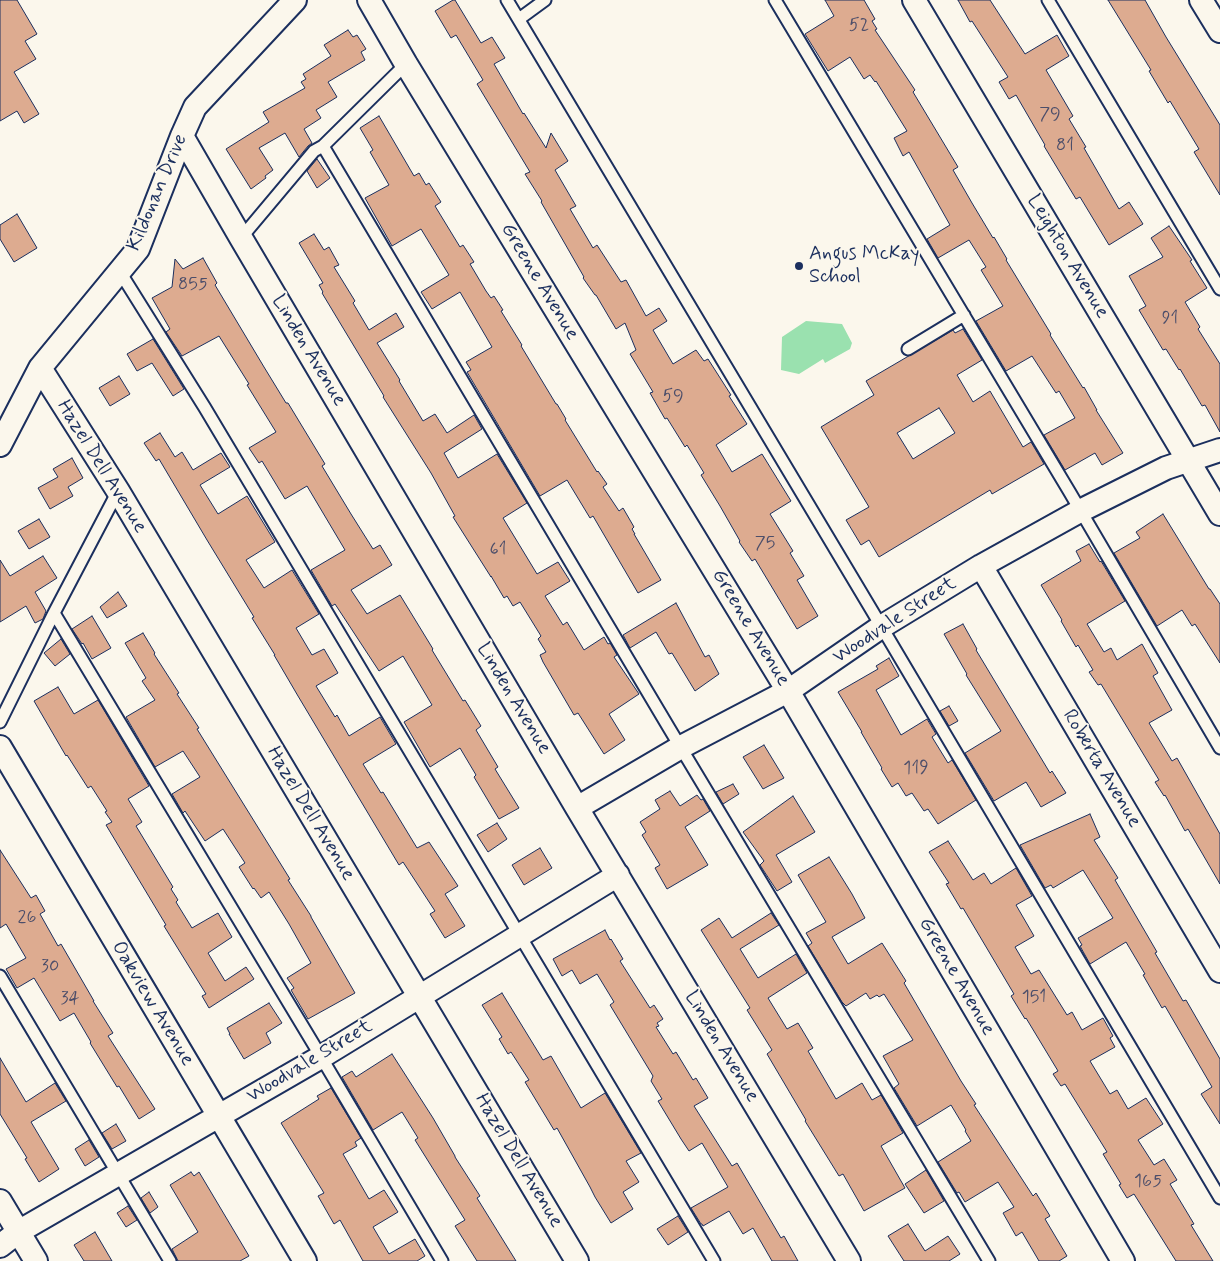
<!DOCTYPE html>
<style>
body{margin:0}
canvas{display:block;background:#fbf7ec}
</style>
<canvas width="1220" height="1261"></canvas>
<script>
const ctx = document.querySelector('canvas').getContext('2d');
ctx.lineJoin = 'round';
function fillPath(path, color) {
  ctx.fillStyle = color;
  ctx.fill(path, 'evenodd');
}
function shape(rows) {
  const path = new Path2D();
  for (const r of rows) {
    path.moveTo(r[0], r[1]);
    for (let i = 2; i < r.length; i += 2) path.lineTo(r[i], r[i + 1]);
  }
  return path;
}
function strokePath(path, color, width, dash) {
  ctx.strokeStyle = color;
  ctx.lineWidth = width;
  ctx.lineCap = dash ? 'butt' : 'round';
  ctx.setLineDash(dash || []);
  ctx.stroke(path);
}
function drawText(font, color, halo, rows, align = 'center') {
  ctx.font = font + ' Mynerve,sans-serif';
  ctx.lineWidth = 4;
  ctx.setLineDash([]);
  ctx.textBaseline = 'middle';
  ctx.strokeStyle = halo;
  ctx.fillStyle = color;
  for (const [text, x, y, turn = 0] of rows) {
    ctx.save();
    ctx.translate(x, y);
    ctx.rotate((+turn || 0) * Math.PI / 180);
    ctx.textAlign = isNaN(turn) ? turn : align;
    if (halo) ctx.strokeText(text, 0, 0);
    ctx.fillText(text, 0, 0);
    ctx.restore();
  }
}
const green = shape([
 [806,321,842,324,852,343,850,349,825,363,823,359,799,374,781,370,782,337]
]);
const building = shape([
 [0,0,17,0,37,34,25,41,36,59,14,72,39,114,24,123,17,111,0,121,0,0],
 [453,0,455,0,481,43,492,37,505,58,494,64,523,114,524,113,546,148,551,133,568,161,555,170,576,206,570,209,593,248,597,245,621,282,626,280,646,316,659,308,667,321,653,330,673,364,696,350,704,361,708,359,731,395,729,396,747,424,716,445,732,472,762,454,791,501,770,514,793,551,790,553,804,576,797,580,818,616,797,629,755,559,752,561,739,542,740,541,720,506,701,475,704,473,687,445,685,447,667,418,665,419,650,393,653,392,630,354,636,350,625,323,616,329,596,295,595,295,583,278,584,277,541,202,542,201,525,174,530,172,477,84,483,80,456,35,451,38,435,11,453,0],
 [825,0,864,0,875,19,872,21,877,29,875,30,915,90,913,92,958,167,953,170,972,203,993,238,994,237,1007,259,1006,260,1051,334,1050,335,1083,388,1084,387,1097,410,1096,410,1123,453,1102,465,1095,453,1065,470,1044,435,1075,418,1059,391,1056,393,1032,356,1006,371,976,321,1003,306,981,270,986,267,969,240,938,258,927,239,950,225,909,152,903,156,894,138,907,131,876,81,875,82,870,75,864,79,850,57,828,71,805,34,834,16,825,0],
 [958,0,990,0,1025,54,1057,35,1069,56,1046,70,1073,116,1069,119,1086,147,1084,148,1119,209,1129,202,1143,224,1109,245,1080,197,1076,199,1044,146,1045,145,1016,95,1009,99,999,82,1008,77,972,21,970,22,958,0],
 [1108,0,1145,0,1166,37,1220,125,1220,195,1194,152,1199,149,1170,101,1168,103,1149,71,1151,70,1108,0],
 [348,30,353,37,357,35,366,49,361,52,365,60,328,82,337,97,316,110,321,118,304,129,312,143,308,146,299,157,285,133,259,148,273,170,265,176,266,178,251,189,226,149,269,122,263,112,305,88,301,82,306,79,303,74,331,56,324,45,348,30],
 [379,116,414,176,419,173,426,185,429,183,441,202,435,206,460,247,463,245,474,262,470,264,486,291,491,298,494,296,503,310,501,311,522,345,521,346,556,404,557,404,566,419,565,420,597,472,598,471,607,484,603,487,619,511,623,508,634,527,632,529,635,534,634,534,661,580,638,593,593,516,590,518,567,480,540,496,467,372,471,370,466,362,492,347,460,292,432,309,421,292,449,275,421,229,392,246,365,198,389,185,370,152,373,150,360,128,379,116],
 [317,159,330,178,317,188,307,171,317,159],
 [17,214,37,248,14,262,0,239,0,225,17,214],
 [1169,226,1192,260,1190,261,1207,288,1185,302,1200,327,1198,329,1220,364,1220,432,1205,405,1202,406,1180,369,1179,370,1166,349,1163,350,1139,310,1146,306,1129,276,1163,257,1151,238,1169,226],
 [314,234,324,250,329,247,339,265,334,267,355,301,353,303,369,330,396,313,404,327,377,343,400,380,399,381,423,421,435,414,447,433,474,415,482,429,444,453,458,478,497,454,527,503,503,518,537,574,558,562,570,581,545,596,563,625,567,622,584,650,604,637,608,644,610,643,617,655,614,657,639,694,609,714,625,740,604,754,578,713,574,715,543,662,540,655,546,652,538,639,541,636,520,602,513,606,507,596,504,598,491,576,491,577,453,517,455,516,431,473,383,397,384,396,322,293,323,292,319,285,323,283,299,243,314,234],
 [203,258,217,283,215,285,264,367,286,403,288,403,325,464,322,466,351,514,373,549,380,545,392,565,351,590,367,614,400,595,433,649,432,650,463,701,465,700,481,726,476,730,498,767,495,769,519,808,499,819,474,777,476,775,460,748,430,767,404,722,432,705,403,656,379,671,335,604,332,606,311,570,345,550,307,486,285,499,262,461,259,463,249,448,276,432,247,385,249,384,219,336,182,356,166,332,170,329,152,298,172,287,175,259,183,269,203,258],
 [963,329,982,360,957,375,973,402,990,391,1023,447,1031,442,1044,464,992,494,990,490,879,557,869,540,861,545,846,520,869,507,821,427,874,395,866,381,953,330,955,333,963,329],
 [939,408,955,433,913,459,897,433,939,408],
 [153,339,184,389,173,396,152,363,137,371,127,354,153,339],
 [119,376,130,394,110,406,99,388,119,376],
 [160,433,175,457,182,452,193,470,221,453,230,467,200,485,218,514,247,496,275,542,246,560,264,588,292,570,319,614,296,628,312,655,324,649,338,673,316,686,335,717,337,715,349,736,380,717,396,744,363,764,381,793,383,792,417,848,429,842,458,886,445,894,465,926,445,938,430,914,435,911,403,862,399,865,298,696,274,655,275,655,252,618,254,617,207,540,159,459,156,461,144,443,160,433],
 [72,458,83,478,68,487,73,496,50,509,38,488,58,477,53,469,72,458],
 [1163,514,1209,589,1210,589,1220,604,1220,663,1195,624,1192,626,1182,610,1157,626,1114,553,1140,538,1136,532,1163,514],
 [39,519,50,537,29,549,18,531,39,519],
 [1089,544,1100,562,1101,561,1125,601,1087,624,1104,652,1111,648,1117,660,1142,644,1158,673,1153,676,1172,710,1149,723,1172,761,1177,758,1220,834,1220,884,1188,829,1185,831,1165,795,1164,796,1155,782,1159,780,1101,684,1098,685,1089,672,1093,670,1078,645,1076,647,1061,621,1062,620,1041,585,1081,561,1076,551,1089,544],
 [43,556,57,578,35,592,46,611,43,619,35,623,26,606,0,622,0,560,10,576,43,556],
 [118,592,127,606,107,618,100,607,118,592],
 [676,603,705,657,709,655,719,674,695,691,672,653,669,654,656,632,630,648,623,635,676,603],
 [92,616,111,648,92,659,83,643,82,644,72,629,92,616],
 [963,624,977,649,976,650,1050,773,1052,771,1066,793,1041,807,1026,782,994,801,965,753,1001,731,966,675,967,674,944,634,963,624],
 [143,633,155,653,154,654,179,693,177,694,199,728,197,729,290,879,288,880,311,916,311,917,355,993,308,1019,291,990,294,988,287,978,311,963,289,924,269,892,261,898,254,888,253,889,239,867,245,863,223,829,205,841,185,811,183,813,172,794,200,777,183,751,155,767,126,717,155,700,142,681,146,678,125,643,143,633],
 [61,639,70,654,55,666,44,653,61,639],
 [889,658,899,676,876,690,901,735,927,719,936,734,932,737,948,763,952,760,976,800,938,824,928,809,924,811,912,793,906,796,898,783,892,787,881,769,882,768,861,732,862,732,838,692,878,669,876,666,889,658],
 [58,687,74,714,98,700,149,786,128,799,142,822,136,826,173,887,171,889,178,900,176,902,192,928,218,913,232,937,208,953,225,981,246,967,254,979,209,1008,202,996,206,994,164,926,166,925,106,825,112,822,105,812,107,811,91,786,88,788,67,755,66,756,34,701,58,687],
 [949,706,958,721,949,726,940,711,949,706],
 [764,745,784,778,763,789,743,757,764,745],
 [733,784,739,794,723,804,716,792,733,784],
 [670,791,680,806,697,795,701,800,703,799,710,811,685,827,708,865,667,889,655,868,660,865,642,835,646,832,640,822,660,809,655,800,670,791],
 [793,796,815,832,776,855,792,882,777,891,760,865,764,861,743,832,793,796],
 [1090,814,1100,837,1094,840,1118,878,1115,880,1157,952,1155,953,1183,1001,1186,1000,1220,1059,1220,1124,1201,1094,1212,1087,1165,1006,1162,1008,1143,975,1145,974,1126,942,1090,964,1080,946,1082,945,1078,938,1113,918,1083,870,1053,888,1051,885,1045,888,1020,845,1090,814],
 [497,823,507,839,488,852,477,835,497,823],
 [948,841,973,880,984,873,991,884,1016,868,1032,896,1016,905,1034,936,1015,947,1031,974,1039,970,1067,1015,1072,1012,1082,1030,1103,1018,1113,1036,1110,1038,1115,1047,1090,1061,1110,1094,1117,1090,1128,1109,1146,1098,1163,1124,1138,1140,1154,1165,1164,1159,1177,1180,1170,1184,1194,1224,1191,1225,1213,1261,1176,1261,1134,1194,1127,1198,1119,1185,1121,1184,1103,1154,1107,1152,1065,1084,1061,1086,1053,1074,1058,1071,1026,1018,1025,1019,1011,996,1014,994,963,908,961,909,946,884,949,883,929,852,948,841],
 [540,848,552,868,524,885,512,865,540,848],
 [0,850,31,898,36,895,45,911,40,914,58,946,61,944,94,1001,93,1001,113,1033,108,1036,155,1109,139,1119,119,1086,117,1087,90,1043,91,1042,74,1013,60,1021,34,978,17,988,6,969,26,958,6,924,0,928,0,850],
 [829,857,852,894,865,918,832,937,848,964,882,943,906,981,904,983,961,1081,976,1104,974,1105,1033,1196,1036,1193,1050,1216,1045,1219,1067,1256,1059,1261,1039,1261,1022,1232,1016,1236,1003,1213,1014,1207,998,1182,965,1202,959,1192,957,1193,938,1162,971,1141,965,1131,966,1130,951,1105,917,1126,894,1088,899,1084,883,1056,913,1040,884,994,879,997,877,995,870,999,866,993,846,1006,842,1002,808,946,812,943,806,933,826,922,798,875,829,857],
 [771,913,779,925,740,949,758,978,796,954,807,973,768,998,787,1029,798,1023,813,1048,808,1051,836,1099,862,1083,872,1100,881,1095,903,1133,881,1146,905,1188,864,1211,843,1174,839,1176,805,1121,806,1120,767,1054,772,1050,747,1010,750,1008,701,930,719,918,732,938,771,913],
 [605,930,610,940,611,939,623,959,620,961,650,1008,654,1005,663,1019,657,1023,659,1026,656,1027,673,1054,676,1052,693,1080,696,1078,708,1098,694,1106,732,1166,737,1163,781,1238,784,1236,798,1261,772,1261,753,1228,743,1234,729,1211,703,1226,702,1224,701,1224,691,1208,728,1187,702,1143,689,1151,681,1139,658,1101,662,1099,651,1081,653,1076,610,1005,614,1002,597,974,580,984,572,970,562,976,553,959,605,930],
 [502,993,543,1060,551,1056,581,1108,605,1093,641,1153,626,1161,639,1182,623,1192,633,1209,611,1223,595,1197,590,1187,557,1128,554,1130,525,1082,529,1080,511,1052,508,1054,499,1039,502,1037,482,1005,502,993],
 [269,1003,282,1023,266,1033,271,1043,244,1059,229,1034,230,1034,227,1028,269,1003],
 [392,1054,433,1118,455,1156,455,1157,480,1196,477,1198,516,1261,477,1261,455,1226,465,1220,415,1140,418,1138,402,1112,373,1130,342,1077,352,1071,356,1077,392,1054],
 [0,1058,26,1102,55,1083,66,1101,31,1122,59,1169,39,1182,25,1159,27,1158,0,1114,0,1058],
 [331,1088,361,1138,355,1142,357,1146,343,1154,369,1199,384,1190,398,1212,373,1227,389,1254,415,1239,425,1256,417,1261,363,1261,340,1220,334,1224,318,1196,324,1193,281,1123,319,1099,317,1096,331,1088],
 [116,1124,126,1141,112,1149,102,1133,116,1124],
 [89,1140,99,1157,85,1166,75,1149,89,1140],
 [926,1170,944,1201,924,1213,905,1184,926,1170],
 [191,1172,194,1176,199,1172,249,1256,240,1261,178,1261,172,1249,198,1232,170,1185,191,1172],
 [149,1192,158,1207,150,1213,141,1198,149,1192],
 [128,1206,137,1220,126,1227,117,1213,128,1206],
 [678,1216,688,1232,668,1245,657,1229,678,1216],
 [908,1224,925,1251,948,1236,960,1254,949,1261,904,1261,888,1236,908,1224],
 [95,1232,112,1261,84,1261,74,1245,95,1232]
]);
const lane = shape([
 [507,0,871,609,1220,1198],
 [775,0,1069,491,1220,748],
 [1048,0,1220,289],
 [519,19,545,0],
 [323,146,669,728,989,1261],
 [241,238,314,151,323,146,406,64],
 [120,272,205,408,714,1261],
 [908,349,964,315],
 [54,613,314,1045,442,1261],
 [0,722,54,613,118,491],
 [0,976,170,1261]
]);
const street = shape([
 [369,0,406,64,788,691,1123,1261],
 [914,0,1220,514],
 [1201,0,1220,31],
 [182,136,241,238,577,808,849,1261],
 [40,368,118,491,577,1261],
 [0,445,40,368,138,249,182,136,195,107,295,0],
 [981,566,1220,971],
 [0,747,305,1261],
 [577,808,681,747,788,691,881,627,981,566,1080,511,1166,468,1220,450],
 [0,1201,36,1261],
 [0,1246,18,1232,321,1057,618,875]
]);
const markers = [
 [799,266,5,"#1b2f5e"]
];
const numberNames = [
 ["52",859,26],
 ["79",1050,115],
 ["81",1065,146],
 ["855",193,285],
 ["91",1170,319],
 ["59",673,397],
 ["75",765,544],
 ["61",498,550],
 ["119",916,769],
 ["26",27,918],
 ["30",50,967],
 ["151",1034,998],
 ["34",70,999],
 ["165",1148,1182]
];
const streetNames = [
 ["Kildonan Drive",158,193,-67],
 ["Leighton Avenue",1067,257,59],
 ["Greene Avenue",539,282,59],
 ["Linden Avenue",308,351,59],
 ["Hazel Dell Avenue",101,467,58],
 ["Woodvale Street",895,621,-33],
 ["Greene Avenue",750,628,59],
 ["Linden Avenue",513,699,59],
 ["Roberta Avenue",1101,769,59],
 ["Hazel Dell Avenue",310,814,59],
 ["Greene Avenue",956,977,60],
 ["Oakview Avenue",152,1004,59],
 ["Linden Avenue",721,1047,59],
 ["Woodvale Street",310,1062,-31],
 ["Hazel Dell Avenue",518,1161,59]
];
const poiNames = [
 ["Angus McKay",809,255],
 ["School",809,278]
];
fillPath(green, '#9ae1af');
fillPath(building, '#ddab90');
strokePath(building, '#1b2f5e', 1);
strokePath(lane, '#1b2f5e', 15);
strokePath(street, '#1b2f5e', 26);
strokePath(lane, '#fbf7ec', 11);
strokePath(street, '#fbf7ec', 22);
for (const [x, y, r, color] of markers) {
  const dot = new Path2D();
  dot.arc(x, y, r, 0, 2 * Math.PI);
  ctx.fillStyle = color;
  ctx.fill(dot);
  strokePath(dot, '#fbf7ec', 2);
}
drawText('18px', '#4c4e6a', null, numberNames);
drawText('20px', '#1b2f5e', '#fbf7ec', streetNames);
drawText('20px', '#1b2f5e', '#fbf7ec', poiNames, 'left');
</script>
